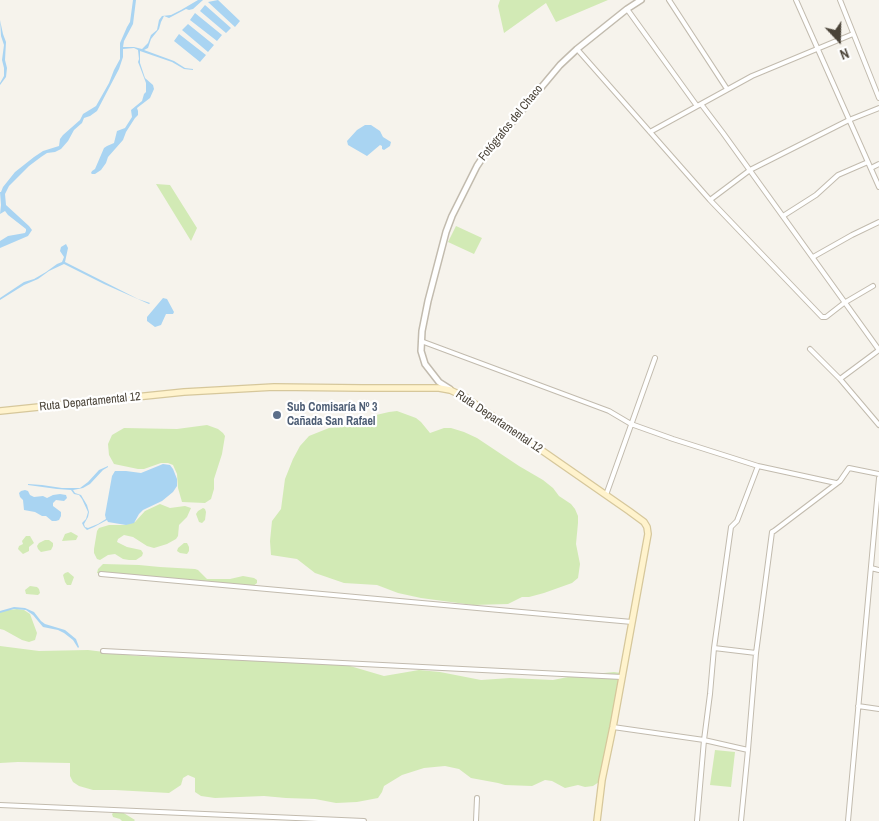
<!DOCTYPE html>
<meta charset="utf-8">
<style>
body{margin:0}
#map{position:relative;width:879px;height:821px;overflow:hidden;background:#f6f3ec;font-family:"Archivo Narrow",sans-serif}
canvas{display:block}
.north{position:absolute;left:814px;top:15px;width:50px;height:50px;-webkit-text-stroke:4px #fff;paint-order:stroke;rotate:159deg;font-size:14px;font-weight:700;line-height:20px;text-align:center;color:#4b4439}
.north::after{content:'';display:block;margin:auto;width:18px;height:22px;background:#4b4439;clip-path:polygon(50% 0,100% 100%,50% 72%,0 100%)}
</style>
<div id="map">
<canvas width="879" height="821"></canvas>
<div class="north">N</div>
</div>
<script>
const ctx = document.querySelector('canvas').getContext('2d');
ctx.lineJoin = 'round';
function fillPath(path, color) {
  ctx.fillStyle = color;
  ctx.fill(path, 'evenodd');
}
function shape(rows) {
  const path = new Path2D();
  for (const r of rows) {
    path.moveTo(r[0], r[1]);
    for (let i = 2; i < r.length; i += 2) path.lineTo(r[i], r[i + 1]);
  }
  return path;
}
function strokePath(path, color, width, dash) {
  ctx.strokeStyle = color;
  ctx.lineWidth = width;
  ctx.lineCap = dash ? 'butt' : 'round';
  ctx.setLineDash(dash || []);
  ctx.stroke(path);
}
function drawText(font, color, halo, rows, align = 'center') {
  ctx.font = font + ' "Archivo Narrow",sans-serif';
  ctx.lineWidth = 4.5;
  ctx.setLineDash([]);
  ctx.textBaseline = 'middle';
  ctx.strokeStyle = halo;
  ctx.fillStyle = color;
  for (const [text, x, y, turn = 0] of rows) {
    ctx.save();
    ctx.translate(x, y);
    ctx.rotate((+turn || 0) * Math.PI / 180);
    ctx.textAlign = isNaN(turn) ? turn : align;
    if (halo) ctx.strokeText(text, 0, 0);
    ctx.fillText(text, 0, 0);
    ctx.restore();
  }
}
const green = shape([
 [500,0,608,0,556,22,546,3,504,33,498,6],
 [156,184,170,185,197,228,191,241],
 [456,226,482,238,474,254,448,242],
 [397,411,416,418,421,422,430,433,444,428,451,428,464,432,477,438,519,466,543,480,553,488,559,496,571,504,575,509,578,516,578,523,576,544,580,564,578,578,572,583,544,593,529,597,522,597,508,604,473,605,421,598,398,593,377,585,344,583,315,573,297,559,271,555,270,541,272,521,281,509,285,479,293,459,300,446,309,436,329,428,343,427,363,418,389,412],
 [207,425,218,429,223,433,225,436,222,454,214,479,214,489,211,499,205,503,182,502,178,488,177,474,173,465,168,463,161,463,144,469,138,469,114,464,109,455,108,444,112,435,124,428,177,429],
 [160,504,170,508,185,506,191,508,187,517,179,525,178,536,176,539,167,544,154,548,147,546,133,537,124,535,118,539,117,542,127,547,141,550,143,553,142,556,136,560,129,560,123,559,115,554,108,555,100,560,97,559,94,553,94,549,97,531,99,528,109,525,124,525,135,522,145,511],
 [203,508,205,509,206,512,205,520,202,523,199,522,196,514,198,511],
 [71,532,78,536,76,540,62,541,65,534],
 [26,536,30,536,34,543,29,547,29,551,23,554,18,549,19,546,23,544,22,541],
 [45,540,49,540,53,543,53,546,51,550,41,552,38,549,37,546,39,543],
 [184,543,187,543,189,547,189,551,187,554,180,553,177,551,178,548],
 [103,564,139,565,160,567,195,569,198,570,207,579,230,579,243,576,254,578,257,580,257,583,252,587,248,587,221,583,104,575,97,573,98,569],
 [68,572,74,577,71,585,67,585,65,582,63,575,65,573],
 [30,586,37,587,39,589,40,593,38,595,26,594,25,590],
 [17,609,24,610,30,614,37,633,35,640,29,642,22,640,4,630,0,629,0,611],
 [0,646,39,651,88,650,137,656,170,657,183,655,225,659,261,659,335,663,350,666,384,676,419,670,440,672,481,680,510,678,553,680,573,676,614,672,621,673,616,707,610,727,599,782,593,786,585,787,578,785,565,788,552,781,545,780,532,786,505,785,498,783,471,778,459,769,445,766,424,768,402,775,384,786,382,792,378,798,357,802,336,803,315,799,286,798,264,796,215,798,201,796,195,792,195,778,188,775,183,778,181,785,169,793,115,790,93,790,79,786,73,782,70,776,70,763,18,762,0,763],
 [715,750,735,752,731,787,710,785],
 [114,812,122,812,135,820,134,821,122,821,120,819,113,817,112,814]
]);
const water = shape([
 [133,0,136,0,133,24,124,41,123,47,134,47,142,49,148,43,151,35,157,30,159,20,162,16,171,15,181,10,198,0,203,0,193,9,189,10,186,9,169,18,164,16,161,22,159,29,151,39,148,48,144,50,174,61,185,68,193,69,193,70,184,69,172,62,140,51,140,63,145,78,153,85,154,89,150,98,137,108,138,111,138,115,135,118,126,132,123,140,108,157,106,163,101,170,95,174,92,174,91,173,92,171,95,169,104,148,107,146,114,143,117,131,125,128,132,117,131,110,142,101,144,94,146,92,146,83,140,67,138,62,139,59,138,50,134,48,123,49,123,57,119,69,97,111,90,116,84,118,82,123,74,130,68,141,61,149,55,152,47,153,41,157,29,166,9,186,5,194,6,205,29,226,32,230,28,236,0,248,0,241,8,236,25,233,26,231,26,229,8,215,5,211,0,214,1,205,0,192,1,192,3,187,15,172,34,157,43,151,59,146,60,139,63,135,80,120,83,114,96,106,109,83,114,70,120,59,120,43,127,27,130,22],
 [218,0,240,21,235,27,208,2],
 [205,5,231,28,226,33,200,11],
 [195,13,222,35,217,41,190,20],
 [0,20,3,34,6,42,5,60,7,68,6,77,0,85,0,83,4,76,4,68,2,60,4,45,1,36],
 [188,24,214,45,208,52,182,30],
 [179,34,206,55,200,62,174,41],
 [365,125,371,125,380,131,383,137,391,142,390,146,384,150,382,149,382,146,380,145,367,156,348,145,347,141,357,130],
 [66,244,68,248,65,262,138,299,150,303,149,304,104,284,64,264,49,271,38,279,24,285,0,300,0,298,24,282,34,279,46,272,57,264,62,262,64,257,60,251,61,247],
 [163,298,167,299,174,312,173,314,166,314,161,325,155,327,147,321,147,317],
 [163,464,170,465,173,469,177,479,177,486,173,492,162,501,143,510,139,514,134,523,126,525,108,522,107,520,94,527,87,530,84,527,82,523,86,519,88,512,82,499,79,495,74,494,71,490,57,489,28,485,28,484,42,485,62,488,80,488,88,482,99,470,108,466,108,467,103,470,90,484,83,488,73,490,75,493,81,495,87,505,89,512,88,517,84,524,85,527,88,528,98,524,106,519,105,515,112,476,115,471,126,471,141,473],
 [25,490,28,491,30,495,34,497,43,496,47,498,53,495,60,494,66,495,67,498,64,501,56,500,53,503,53,506,61,512,61,516,59,520,56,521,52,521,46,516,42,516,35,512,24,510,23,500,20,497,19,493,21,491],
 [14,607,25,608,34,612,41,621,45,624,65,630,76,639,79,647,78,648,73,640,64,633,58,630,43,627,33,615,26,610,14,609,0,613,0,611]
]);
const minor = shape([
 [669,0,727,89],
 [796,0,879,187],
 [840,0,879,98],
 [627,9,697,106],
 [577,49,710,200,822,317,826,317,844,303,873,286],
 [701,104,723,133,879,350],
 [650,132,752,76,853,34],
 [871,168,879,164],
 [710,200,750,170,849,120,879,108],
 [783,216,816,195,838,175,868,162],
 [813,257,852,235,879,222],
 [421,341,609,411,631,424,673,439,758,466,836,483],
 [810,349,840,379,879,425],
 [840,379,879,350],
 [606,495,655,358],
 [871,568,879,570],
 [101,574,632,622],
 [714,648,756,653],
 [103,651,622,677],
 [858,706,879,709],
 [613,727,704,740,748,750],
 [0,805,364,821],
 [476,821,477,798],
 [697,821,704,740,710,694,714,648,731,527,737,521,758,466],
 [741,821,748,750,756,653,772,532,774,531,840,481,849,468,879,474],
 [848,821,879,478]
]);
const tertiary = shape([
 [450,389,439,382,425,364,421,351,422,331,428,301,446,232,452,216,477,166,483,157,560,65,577,49,627,9,641,0]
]);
const secondary = shape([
 [0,411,184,392,274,387,362,388,439,388,450,390,465,397,629,511,644,522,647,527,648,534,613,727,602,780,597,821]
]);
const markers = [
 [277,415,5,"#5c6f8a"]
];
const streetNames = [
 ["Fotógrafos del Chaco",511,123,-51],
 ["Ruta Departamental 12",90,402,-6],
 ["Ruta Departamental 12",499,422,34]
];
const serviceNames = [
 ["Sub Comisaría Nº 3",287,408],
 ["Cañada San Rafael",287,422]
];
fillPath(green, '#d2eab5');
fillPath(water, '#a9d4f2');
strokePath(minor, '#c2bbae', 6);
strokePath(tertiary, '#c2bbae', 8);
strokePath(secondary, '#d6c79b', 8);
strokePath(minor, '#fff', 4);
strokePath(tertiary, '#fff', 5);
strokePath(secondary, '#fff3cd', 5.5);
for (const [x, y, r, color] of markers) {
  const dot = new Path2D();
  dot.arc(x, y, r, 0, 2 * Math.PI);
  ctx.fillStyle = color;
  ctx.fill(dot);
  strokePath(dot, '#fff', 2);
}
drawText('12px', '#4b4439', '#fff', streetNames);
drawText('bold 12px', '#4e5e75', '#fff', serviceNames, 'left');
</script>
